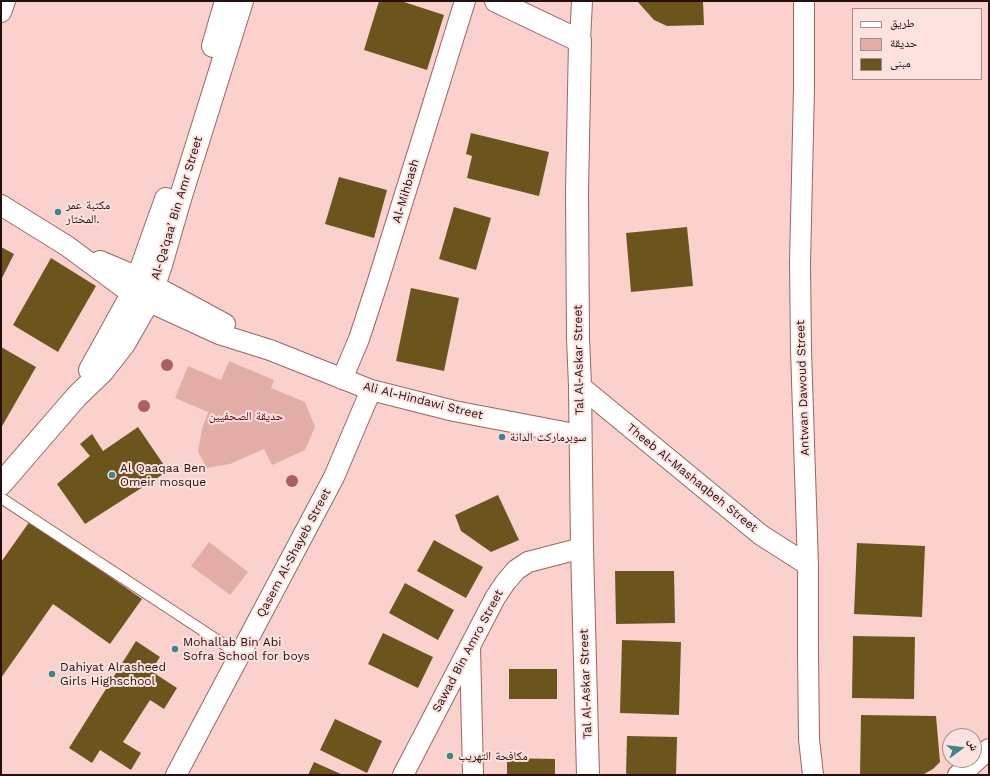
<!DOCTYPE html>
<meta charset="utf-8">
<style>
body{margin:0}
#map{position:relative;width:990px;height:776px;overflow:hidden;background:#fbd1cd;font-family:"Work Sans","Noto Naskh Arabic",sans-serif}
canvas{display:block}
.frame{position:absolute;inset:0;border:2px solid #250f0d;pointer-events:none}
.legend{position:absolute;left:852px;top:8px;width:130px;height:72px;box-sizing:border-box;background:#fee2df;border:1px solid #a78e8b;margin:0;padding:5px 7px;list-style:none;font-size:12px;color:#250f0d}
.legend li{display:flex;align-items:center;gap:8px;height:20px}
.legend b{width:20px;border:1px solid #a78e8b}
.north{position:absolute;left:942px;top:728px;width:40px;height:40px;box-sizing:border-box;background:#fee2df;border:1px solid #a78e8b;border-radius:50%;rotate:75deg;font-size:11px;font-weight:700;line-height:16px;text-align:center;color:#250f0d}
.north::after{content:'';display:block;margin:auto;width:14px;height:18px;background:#3d848d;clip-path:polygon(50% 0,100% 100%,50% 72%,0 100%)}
</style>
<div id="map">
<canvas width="990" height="776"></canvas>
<div class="frame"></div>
<ul class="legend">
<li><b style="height:5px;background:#fff"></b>طريق</li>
<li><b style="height:11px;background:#e3ada7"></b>حديقة</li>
<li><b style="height:11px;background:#6c551d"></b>مبنى</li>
</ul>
<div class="north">ش</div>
</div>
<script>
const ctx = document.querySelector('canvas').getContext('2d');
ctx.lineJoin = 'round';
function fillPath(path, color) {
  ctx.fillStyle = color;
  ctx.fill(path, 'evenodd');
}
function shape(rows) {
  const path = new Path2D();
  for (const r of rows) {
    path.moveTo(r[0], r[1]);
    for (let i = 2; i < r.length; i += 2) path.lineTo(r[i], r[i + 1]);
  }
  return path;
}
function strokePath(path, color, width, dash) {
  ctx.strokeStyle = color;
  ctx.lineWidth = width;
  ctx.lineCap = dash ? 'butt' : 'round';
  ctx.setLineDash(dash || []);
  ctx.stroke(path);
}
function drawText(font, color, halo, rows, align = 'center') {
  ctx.font = font + ' "Work Sans","Noto Naskh Arabic",sans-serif';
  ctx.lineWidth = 4;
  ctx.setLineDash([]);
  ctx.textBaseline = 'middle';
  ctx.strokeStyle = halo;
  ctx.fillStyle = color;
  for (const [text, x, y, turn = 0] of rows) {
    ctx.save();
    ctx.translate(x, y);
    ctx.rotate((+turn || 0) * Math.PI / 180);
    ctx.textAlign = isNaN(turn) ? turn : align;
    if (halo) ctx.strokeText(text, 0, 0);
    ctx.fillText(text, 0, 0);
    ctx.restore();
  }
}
const green = shape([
 [229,361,274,380,271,388,305,402,315,427,305,450,272,465,264,449,230,464,207,468,198,452,202,429,208,412,175,398,188,366,221,380],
 [209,542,248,572,230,595,191,566]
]);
const building = shape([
 [379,1,401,1,444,15,427,70,364,50],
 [637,1,703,1,704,25,667,26,654,20],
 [471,133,549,152,539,196,467,178,472,156,466,154],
 [339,177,387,190,374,238,325,224],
 [454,207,491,218,476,270,439,259],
 [687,227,693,286,631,292,626,233],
 [1,247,14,254,1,280],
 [51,258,96,286,58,352,13,325],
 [411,288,459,298,444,371,396,361],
 [1,347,36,367,1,428],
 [138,427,168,471,85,524,57,484,90,456,80,444,92,434,103,451],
 [498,495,519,540,491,552,461,531,455,515],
 [30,521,142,599,110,644,53,604,1,678,1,562],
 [434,540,483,567,466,598,417,571],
 [857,543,925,546,922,617,854,614],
 [615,571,674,571,675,623,616,624],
 [405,583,454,610,438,640,389,613],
 [383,633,433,657,418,688,368,664],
 [853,636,915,637,914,699,852,698],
 [622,640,681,642,679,715,620,713],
 [136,641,160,657,151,671,177,688,164,709,150,700,123,742,141,753,131,770,100,750,92,763,69,748],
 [509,669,557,669,557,699,509,699],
 [861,715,936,716,940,762,933,769,924,774,920,775,860,775],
 [335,719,382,741,367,773,320,750],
 [627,736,677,737,676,775,626,775],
 [507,758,555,759,555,775,507,775],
 [314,762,343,775,308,775]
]);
const service = shape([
 [1,498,240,655]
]);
const minor = shape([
 [804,1,804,88,800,264,801,350,808,565,808,653,809,739,813,775],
 [1,12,5,1],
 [580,41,582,1],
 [1,205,67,246,132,294,219,334,270,350,371,390,454,411,580,435],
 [100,261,138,277,225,324],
 [342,379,359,339,377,284,465,1],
 [580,386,761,535,808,565],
 [470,647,473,775],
 [176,775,334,477,371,390],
 [403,775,495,598,505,583,516,570,528,562,582,548],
 [958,775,967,769,989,749]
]);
const tertiary = shape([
 [496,1,580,41,577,192,578,338,580,386,582,548,588,775],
 [213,46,226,1],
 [90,370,132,294,166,199],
 [1,484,77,396,103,371,124,344,148,302,161,265,180,199,242,1]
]);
const trees = [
 [167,365],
 [144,406],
 [292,481]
];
const markers = [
 [58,212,4,"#3d848d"],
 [502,437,4,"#3d848d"],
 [112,475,4,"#3d848d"],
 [175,649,4,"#3d848d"],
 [52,674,4,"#3d848d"],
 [450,756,4,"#3d848d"]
];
const streetNames = [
 ["Al-Mihbash",406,191,-73],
 ["Al-Qa’qaa’ Bin Amr Street",177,208,-73],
 ["Tal Al-Askar Street",579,360,-91],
 ["Antwan Dawoud Street",803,388,-92],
 ["Ali Al-Hindawi Street",423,401,14],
 ["Theeb Al-Mashaqbeh Street",692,478,39],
 ["Qasem Al-Shayeb Street",294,553,-62],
 ["Sawad Bin Amro Street",468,651,-62],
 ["Tal Al-Askar Street",586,684,-92]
];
const poiNames = [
 ["مكتبة عمر",66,205],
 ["المختار.",66,219],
 ["سوبرماركت الدانة",510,437],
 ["Al Qaaqaa Ben",120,468],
 ["Omeir mosque",120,482],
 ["Mohallab Bin Abi",183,642],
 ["Sofra School for boys",183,656],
 ["Dahiyat Alrasheed",60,667],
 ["Girls Highschool",60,681],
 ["مكافحة التهريب",458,756]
];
const parkNames = [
 ["حديقة الصحفيين",246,416]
];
fillPath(green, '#e3ada7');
fillPath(building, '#6c551d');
strokePath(service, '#9f645e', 12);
strokePath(minor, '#9f645e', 22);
strokePath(tertiary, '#9f645e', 24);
strokePath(service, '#fff', 10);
strokePath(minor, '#fff', 20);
strokePath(tertiary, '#fff', 22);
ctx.fillStyle = '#ab5f61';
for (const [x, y] of trees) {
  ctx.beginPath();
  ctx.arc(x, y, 6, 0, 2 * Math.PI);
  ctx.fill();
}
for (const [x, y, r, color] of markers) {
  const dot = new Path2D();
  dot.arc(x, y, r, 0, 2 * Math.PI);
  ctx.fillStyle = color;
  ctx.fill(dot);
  strokePath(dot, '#fee2df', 1.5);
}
drawText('12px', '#250f0d', '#fee2df', streetNames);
drawText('12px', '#250f0d', '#fee2df', poiNames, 'left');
drawText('12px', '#6a0109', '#fee2df', parkNames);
</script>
